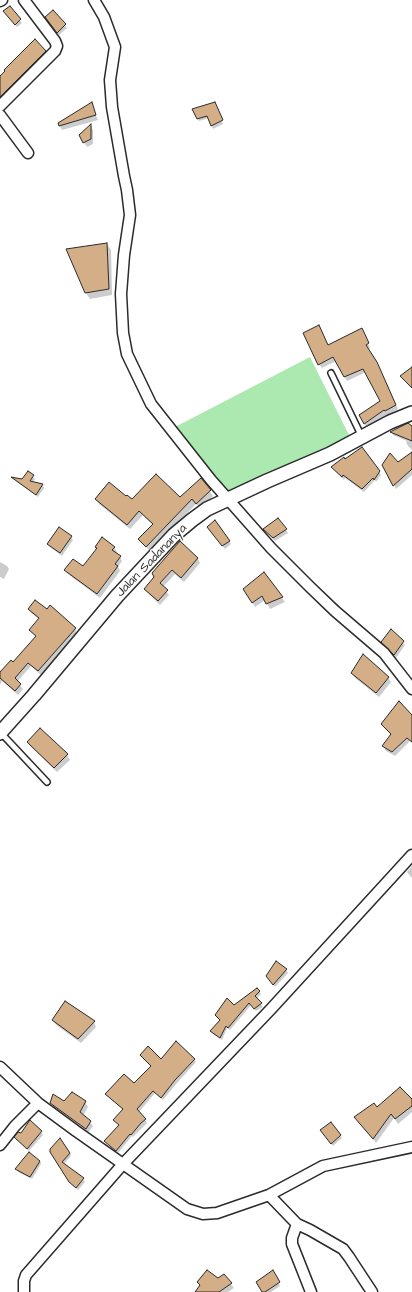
<!DOCTYPE html>
<style>
body{margin:0}
canvas{display:block;background:#fff}
</style>
<canvas width="412" height="1292"></canvas>
<script>
const ctx = document.querySelector('canvas').getContext('2d');
ctx.lineJoin = 'round';
function fillPath(path, color) {
  ctx.fillStyle = color;
  ctx.fill(path, 'evenodd');
}
function shape(rows) {
  const path = new Path2D();
  for (const r of rows) {
    path.moveTo(r[0], r[1]);
    for (let i = 2; i < r.length; i += 2) path.lineTo(r[i], r[i + 1]);
  }
  return path;
}
function strokePath(path, color, width, dash) {
  ctx.strokeStyle = color;
  ctx.lineWidth = width;
  ctx.lineCap = dash ? 'butt' : 'round';
  ctx.setLineDash(dash || []);
  ctx.stroke(path);
}
function drawText(font, color, halo, rows, align = 'center') {
  ctx.font = font + ' "Architects Daughter",sans-serif';
  ctx.lineWidth = 3;
  ctx.setLineDash([]);
  ctx.textBaseline = 'middle';
  ctx.strokeStyle = halo;
  ctx.fillStyle = color;
  for (const [text, x, y, turn = 0] of rows) {
    ctx.save();
    ctx.translate(x, y);
    ctx.rotate((+turn || 0) * Math.PI / 180);
    ctx.textAlign = isNaN(turn) ? turn : align;
    if (halo) ctx.strokeText(text, 0, 0);
    ctx.fillText(text, 0, 0);
    ctx.restore();
  }
}
const green = shape([
 [310,357,351,439,226,493,175,427]
]);
const shadow = shape([
 [9,7,22,23,17,27,6,14],
 [53,11,67,28,59,35,48,20],
 [35,41,47,55,0,101,0,77,16,58],
 [91,104,98,120,62,130,59,124],
 [216,106,223,124,213,129,209,118,199,121,198,118],
 [91,126,93,130,93,144,87,147,80,136],
 [107,244,111,250,112,295,90,299,86,293],
 [321,331,328,346,364,334,370,348,368,349,379,367,398,409,388,415,388,414,367,428,360,415,381,402,366,372,347,381,336,361,322,368,319,364],
 [412,427,412,450,408,446,406,442,407,441,393,435,392,432],
 [412,453,412,475,396,489,383,465,398,463],
 [332,467,379,472,381,475,376,482,375,480,364,492,345,478,344,480],
 [28,472,35,479,32,483,43,485,44,488,38,497,13,479,22,481],
 [201,480,213,496,200,508,196,504,150,551,139,539,153,525,143,515,130,529,99,504,96,499,132,501,180,498],
 [278,519,288,533,275,541,264,529],
 [210,530,229,541,231,544,225,549],
 [71,537,73,540,62,556,50,547,48,544],
 [180,543,198,559,200,563,184,582,175,574,163,587,169,595,160,605,148,593,145,589],
 [96,547,114,547,117,552,115,553,120,557,122,561,118,567,120,571,100,598,68,574,65,570,83,568,97,549],
 [0,562,7,566,9,569,4,579,0,577],
 [264,574,285,602,270,609,265,600,255,607,245,589],
 [29,609,75,629,77,633,41,675,31,666,17,682,23,689,18,695,2,681,0,685,0,672,13,663,36,637,30,630,39,619,31,613],
 [391,630,405,645,396,658,382,642],
 [352,673,388,678,391,682,379,697,355,678],
 [412,716,412,743,410,741,395,756,386,751,383,746,391,735,382,724],
 [28,742,67,755,70,760,57,772,31,747],
 [412,866,412,878,407,872],
 [286,970,288,973,275,987,269,979],
 [259,991,261,994,256,999,263,1007,256,1011,251,1005,230,1030,227,1028,222,1040,213,1034,211,1031,234,1007],
 [53,1020,94,1022,96,1027,81,1043,56,1025],
 [176,1042,196,1062,177,1083,163,1100,155,1093,139,1112,147,1123,133,1137,132,1136,118,1153,105,1141,119,1126,114,1120,123,1110,106,1094,134,1084,152,1066,141,1055,161,1061],
 [412,1101,412,1112,398,1124,394,1118,376,1143,358,1122,377,1109],
 [64,1102,85,1102,88,1107,83,1116,90,1122,93,1126,88,1133,54,1108,51,1103],
 [321,1130,340,1135,342,1138,333,1146],
 [41,1132,43,1135,29,1151,15,1138],
 [51,1150,70,1153,71,1156,64,1164,83,1179,85,1182,78,1190,72,1185],
 [40,1161,41,1164,32,1179,18,1172,16,1169],
 [272,1272,280,1286,271,1292,263,1292],
 [218,1279,231,1284,234,1288,228,1292,197,1292]
]);
const building = shape([
 [10,6,21,19,15,25,3,11,10,6],
 [53,10,66,24,57,33,45,17,53,10],
 [35,39,46,51,0,97,0,76,5,71,4,70,35,39],
 [92,102,96,115,59,126,58,123,92,102],
 [215,102,223,120,211,126,207,116,197,119,192,109,215,102],
 [91,124,91,139,83,143,79,135,91,124],
 [107,243,109,289,85,293,66,249,107,243],
 [319,325,328,345,362,328,369,343,366,345,377,362,396,405,385,411,384,410,364,424,359,415,380,401,363,369,344,377,333,357,318,365,303,333,319,325],
 [412,367,412,388,400,376,412,367],
 [408,423,412,426,412,441,390,432,408,423],
 [362,447,380,471,374,480,373,478,362,489,343,475,342,477,331,467,344,457,345,459,362,447],
 [412,452,412,469,393,486,382,465,390,453,398,462,412,452],
 [28,471,34,475,30,481,43,484,36,495,11,477,22,479,28,471],
 [156,474,180,497,201,478,211,490,196,504,192,499,146,547,138,539,153,524,139,511,127,525,95,499,109,482,126,496,127,495,132,499,156,474],
 [278,518,287,529,273,538,263,529,278,518],
 [215,520,230,541,222,546,207,527,215,520],
 [59,527,72,536,60,553,47,544,59,527],
 [102,537,115,547,112,550,121,556,115,564,118,566,97,594,64,570,73,559,83,566,97,548,95,547,102,537],
 [180,541,198,558,181,578,172,570,160,583,168,590,158,601,144,589,154,577,152,573,180,541],
 [264,572,283,597,266,604,262,596,252,603,243,589,264,572],
 [35,600,47,609,50,605,76,628,38,671,28,663,15,678,21,684,15,691,0,678,0,672,11,660,13,662,36,636,29,630,39,618,28,609,35,600],
 [391,629,404,641,394,655,381,642,391,629],
 [363,654,389,677,376,693,351,673,363,654],
 [399,701,412,715,412,742,407,738,392,752,382,746,391,734,381,724,399,701],
 [40,728,68,754,54,768,27,742,40,728],
 [276,961,287,969,273,985,266,976,276,961],
 [257,988,260,991,255,996,262,1003,254,1009,249,1003,228,1028,226,1026,220,1038,210,1031,220,1020,215,1015,227,998,234,1005,257,988],
 [65,1001,95,1021,78,1039,52,1020,65,1001],
 [176,1041,195,1059,175,1080,161,1098,153,1091,137,1109,146,1119,141,1123,131,1135,130,1134,116,1151,104,1141,119,1125,113,1120,123,1109,105,1094,124,1074,134,1083,151,1066,140,1055,148,1046,161,1059,176,1041],
 [400,1087,412,1099,412,1106,395,1119,391,1114,373,1139,354,1117,374,1103,377,1107,400,1087],
 [72,1092,86,1101,80,1112,91,1121,86,1129,50,1103,53,1094,64,1101,72,1092],
 [30,1120,42,1131,27,1149,14,1137,18,1132,21,1133,30,1120],
 [331,1122,341,1135,331,1144,320,1130,331,1122],
 [60,1138,70,1153,62,1162,84,1178,76,1188,69,1182,50,1152,50,1149,60,1138],
 [29,1152,40,1161,30,1177,15,1169,29,1152],
 [207,1270,218,1278,224,1274,232,1283,219,1292,195,1292,200,1285,197,1282,207,1270],
 [273,1270,280,1282,265,1292,262,1292,256,1282,273,1270]
]);
const lane = shape([
 [331,373,362,437],
 [1,733,47,782]
]);
const street = shape([
 [94,0,104,17,115,47,110,80,112,107,124,176,127,190,130,215,124,255,121,294,123,333,127,354,151,404,211,480,271,548,310,587,335,611,384,653,412,689],
 [0,1,2,0],
 [0,106,55,51,57,46,55,41,24,0],
 [0,115,28,153],
 [0,1067,38,1103,76,1131,187,1209,203,1214,217,1213,269,1195,323,1166,412,1147],
 [0,1145,15,1126,38,1103],
 [269,1195,297,1224,310,1230,343,1249,349,1257,372,1292],
 [297,1224,292,1238,292,1244,311,1292],
 [24,1292,24,1281,26,1275,123,1164,271,1009,412,855]
]);
const secondary = shape([
 [0,733,34,695,117,596,174,535,192,520,207,509,267,481,330,454,390,422,412,413]
]);
const streetNames = [
 ["Jalan Sadananya",152,561,-46]
];
fillPath(green, '#abe9b0');
fillPath(shadow, '#0003');
fillPath(building, '#d4ae86');
strokePath(building, '#2b2b2b', 1);
strokePath(lane, '#2b2b2b', 8);
strokePath(street, '#2b2b2b', 13);
strokePath(secondary, '#2b2b2b', 16);
strokePath(lane, '#fff', 5);
strokePath(street, '#fff', 10);
strokePath(secondary, '#fff', 13);
drawText('13px', '#2b2b2b', '#fff', streetNames);
</script>
